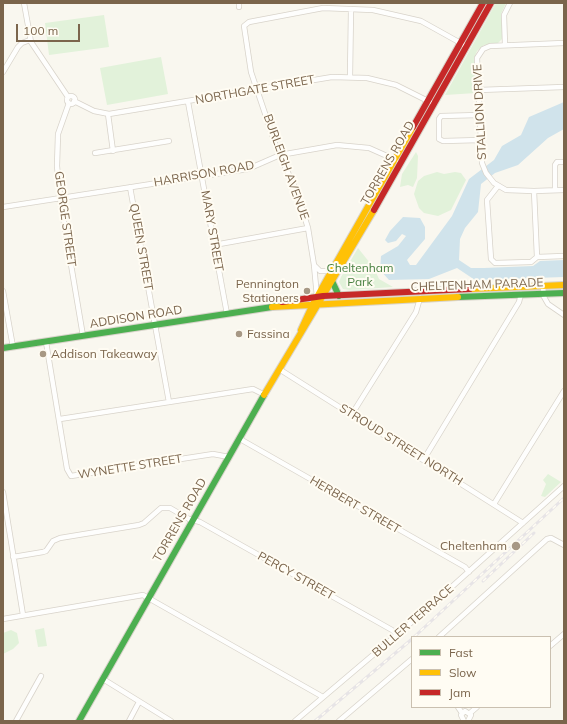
<!DOCTYPE html>
<style>
body{margin:0}
#map{position:relative;width:567px;height:724px;overflow:hidden;background:#f9f7ef;font-family:Mulish,sans-serif}
canvas{display:block}
.frame{position:absolute;inset:0;border:4px solid #7b654c;pointer-events:none}
.legend{position:absolute;left:411px;top:636px;width:140px;height:72px;box-sizing:border-box;background:#fffcf3;border:1px solid #cac0b0;margin:0;padding:5px 7px;list-style:none;font-size:12px;color:#7b654c}
.legend li{display:flex;align-items:center;gap:8px;height:20px}
.legend b{width:20px;border:1px solid #cac0b0}
.scale{position:absolute;left:16px;top:24px;width:64px;height:18px;box-sizing:border-box;border:2px solid #7b654c;border-top:0;padding-left:5px;font-size:12px;line-height:14px;white-space:nowrap;color:#7b654c;-webkit-text-stroke:3px #fffcf3;paint-order:stroke}
</style>
<div id="map">
<canvas width="567" height="724"></canvas>
<div class="frame"></div>
<ul class="legend">
<li><b style="height:5px;background:#4caf50"></b>Fast</li>
<li><b style="height:5px;background:#ffc107"></b>Slow</li>
<li><b style="height:5px;background:#c62828"></b>Jam</li>
</ul>
<div class="scale">100 m</div>
</div>
<script>
const ctx = document.querySelector('canvas').getContext('2d');
ctx.lineJoin = 'round';
function fillPath(path, color) {
  ctx.fillStyle = color;
  ctx.fill(path, 'evenodd');
}
function shape(rows) {
  const path = new Path2D();
  for (const r of rows) {
    if (r.length === 3) {
      path.moveTo(r[0] + r[2], r[1]);
      path.arc(r[0], r[1], r[2], 0, 2 * Math.PI);
      continue;
    }
    path.moveTo(r[0], r[1]);
    for (let i = 2; i < r.length; i += 2) path.lineTo(r[i], r[i + 1]);
  }
  return path;
}
function strokePath(path, color, width, dash) {
  ctx.strokeStyle = color;
  ctx.lineWidth = width;
  ctx.lineCap = dash ? 'butt' : 'round';
  ctx.setLineDash(dash || []);
  ctx.stroke(path);
}
function drawText(font, color, halo, rows, align = 'center') {
  ctx.font = font + ' Mulish,sans-serif';
  ctx.lineWidth = 4;
  ctx.setLineDash([]);
  ctx.textBaseline = 'middle';
  ctx.strokeStyle = halo;
  ctx.fillStyle = color;
  for (const [text, x, y, turn = 0] of rows) {
    ctx.save();
    ctx.translate(x, y);
    ctx.rotate((+turn || 0) * Math.PI / 180);
    ctx.textAlign = isNaN(turn) ? turn : align;
    if (halo) ctx.strokeText(text, 0, 0);
    ctx.fillText(text, 0, 0);
    ctx.restore();
  }
}
const green = shape([
 [496,3,506,3,501,14,503,38,498,43,484,45,477,51,474,59,476,93,445,95],
 [104,15,109,47,49,55,45,23],
 [161,57,168,94,107,105,100,68],
 [416,152,418,156,417,178,413,187,408,185,400,187,402,174],
 [437,172,444,174,455,172,461,173,466,180,451,210,438,216,424,213,419,208,414,194,418,181,424,176],
 [358,248,374,268,379,279,393,287,350,290,343,289,339,282,341,277],
 [548,474,561,482,545,497,541,496,546,484,543,480],
 [44,628,47,646,38,647,35,630],
 [11,630,17,633,19,643,13,649,3,654,3,633]
]);
const water = shape([
 [564,102,564,129,548,138,518,165,495,173,481,184,478,212,465,228,460,239,459,260,471,268,484,268,533,266,540,261,564,260,564,277,475,280,457,268,429,279,389,280,380,270,381,256,398,246,406,236,402,234,396,241,388,243,385,240,390,231,403,217,420,218,425,227,425,239,407,260,410,265,416,265,452,216,469,179,494,160,502,146,521,135,529,117]
]);
const street = shape([
 [24,3,31,42,68,97],
 [239,3,239,7],
 [564,43,490,46,483,49,477,58,482,163,486,173,494,183,506,190,534,191,564,190],
 [505,45,504,15,510,3],
 [3,72,18,47,22,43,30,40],
 [350,77,351,9],
 [479,90,564,87],
 [71,100,4],
 [74,101,94,111,109,114,332,77,367,78,396,85,430,102],
 [188,102,227,314],
 [69,103,58,134,57,166,61,205,83,336],
 [108,114,113,151],
 [480,115,441,116,439,119,439,139,443,141,481,140],
 [95,153,169,141],
 [498,186,487,200,491,259,495,263,531,262,537,257,534,191],
 [130,187,169,402],
 [555,190,555,165,557,162,564,162],
 [3,207,248,169,280,155,337,145,369,148,396,160],
 [214,245,308,228],
 [537,257,564,256],
 [314,265,320,271,332,271],
 [543,286,544,297,548,304,564,315],
 [3,291,13,347],
 [317,297,314,265,308,228,296,190,277,149,251,72,244,26,249,22,323,8,373,10,421,21,466,46],
 [46,342,67,469,71,476,213,454,229,457],
 [279,369,523,523],
 [352,414,416,312,420,298],
 [60,419,253,389,265,395],
 [240,439,465,567,469,572],
 [424,459,519,302,521,294],
 [3,492,23,615],
 [494,504,564,391],
 [13,557,43,552,46,551,53,541,60,538,139,525,144,523,161,508,170,508,189,519,200,522,392,630,397,635],
 [3,619,143,595,323,697],
 [439,637,547,539,551,538,564,545],
 [550,646,564,634],
 [103,679,171,721],
 [458,707,462,713],
 [470,713,477,707],
 [16,721,41,676],
 [129,721,139,702],
 [295,721,426,610,564,486],
 [339,721,412,659],
 [464,721,461,715,465,711,471,715,468,721]
]);
const fast = shape([
 [332,281,339,296],
 [458,297,564,293],
 [3,348,272,307,282,302],
 [79,721,264,395]
]);
const slow = shape([
 [470,289,564,285],
 [272,307,458,297],
 [301,330,313,304,413,127],
 [264,395,374,210]
]);
const jam = shape([
 [413,127,483,3],
 [374,210,491,3],
 [282,302,323,296,470,289]
]);
const rail = shape([
 [483,581,534,533],
 [414,637,564,498],
 [315,721,412,639]
]);
const markers = [
 [307,291,4,"#a79885"],
 [239,334,4,"#a79885"],
 [43,354,4,"#a79885"],
 [516,546,5,"#a79885"]
];
const streetNames = [
 ["NORTHGATE STREET",255,90,-10],
 ["STALLION DRIVE",480,112,-93],
 ["TORRENS ROAD",388,163,-60],
 ["BURLEIGH AVENUE",286,167,70],
 ["HARRISON ROAD",204,174,-10],
 ["GEORGE STREET",65,219,82],
 ["MARY STREET",212,231,80],
 ["QUEEN STREET",141,247,80],
 ["CHELTENHAM PARADE",477,285,-2],
 ["ADDISON ROAD",136,317,-9],
 ["STROUD STREET NORTH",401,445,32],
 ["WYNETTE STREET",130,467,-9],
 ["HERBERT STREET",355,505,30],
 ["TORRENS ROAD",180,520,-60],
 ["PERCY STREET",296,576,29],
 ["BULLER TERRACE",413,621,-41]
];
const parkNames = [
 ["Cheltenham",360,268],
 ["Park",360,282]
];
const poiNames = [
 ["Pennington",299,284],
 ["Stationers",299,298],
 ["Fassina",247,334,"left"],
 ["Addison Takeaway",51,354,"left"],
 ["Cheltenham",507,546]
];
fillPath(green, '#e2f2da');
fillPath(water, '#d0e3eb');
strokePath(street, '#d8d3ca', 6);
strokePath(fast, '#d8d3ca', 8);
strokePath(slow, '#d8d3ca', 8);
strokePath(jam, '#d8d3ca', 8);
strokePath(street, '#fefefd', 4.5);
strokePath(fast, '#4caf50', 6);
strokePath(slow, '#ffc107', 6);
strokePath(jam, '#c62828', 6);
strokePath(rail, '#e7e4e6', 3);
strokePath(rail, '#fffcf3', 1.5, [4.5]);
for (const [x, y, r, color] of markers) {
  const dot = new Path2D();
  dot.arc(x, y, r, 0, 2 * Math.PI);
  ctx.fillStyle = color;
  ctx.fill(dot);
  strokePath(dot, '#fffcf3', 1.5);
}
drawText('12px', '#7b654c', '#fffcf3', streetNames);
drawText('12px', '#4a8142', '#fffcf3', parkNames);
drawText('12px', '#7b654c', '#fffcf3', poiNames, 'right');
</script>
